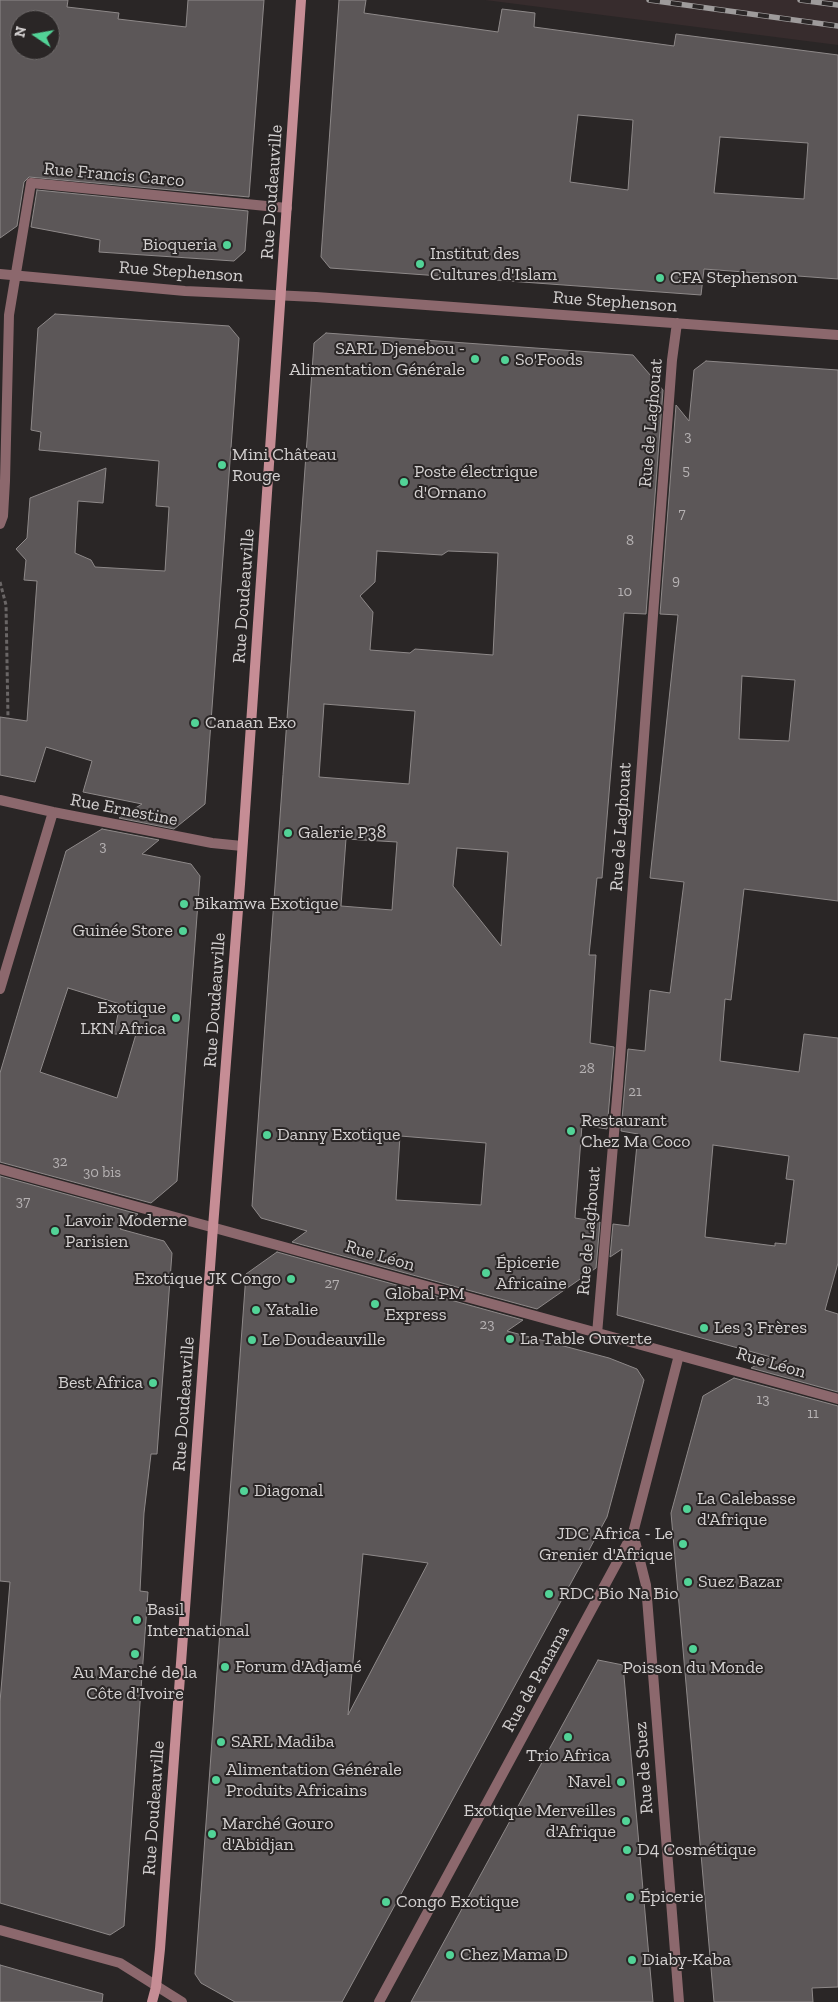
<!DOCTYPE html>
<meta charset="utf-8">
<style>
body{margin:0}
#map{position:relative;width:838px;height:2002px;overflow:hidden;background:#2a2626;font-family:"Zilla Slab",serif}
canvas{display:block}
.north{position:absolute;left:10px;top:10px;width:50px;height:50px;box-sizing:border-box;background:#2a2626;border:1px solid #6e6a6a;border-radius:50%;rotate:282deg;font-size:14px;font-weight:700;line-height:20px;text-align:center;color:#d4d1d1}
.north::after{content:'';display:block;margin:auto;width:18px;height:22px;background:#52d397;clip-path:polygon(50% 0,100% 100%,50% 72%,0 100%)}
</style>
<div id="map">
<canvas width="838" height="2002"></canvas>
<div class="north">N</div>
</div>
<script>
const ctx = document.querySelector('canvas').getContext('2d');
ctx.lineJoin = 'round';
function fillPath(path, color) {
  ctx.fillStyle = color;
  ctx.fill(path, 'evenodd');
}
function shape(rows) {
  const path = new Path2D();
  for (const r of rows) {
    path.moveTo(r[0], r[1]);
    for (let i = 2; i < r.length; i += 2) path.lineTo(r[i], r[i + 1]);
  }
  return path;
}
function strokePath(path, color, width, dash) {
  ctx.strokeStyle = color;
  ctx.lineWidth = width;
  ctx.lineCap = dash ? 'butt' : 'round';
  ctx.setLineDash(dash || []);
  ctx.stroke(path);
}
function drawText(font, color, halo, rows, align = 'center') {
  ctx.font = font + ' "Zilla Slab",serif';
  ctx.lineWidth = 4;
  ctx.setLineDash([]);
  ctx.textBaseline = 'middle';
  ctx.strokeStyle = halo;
  ctx.fillStyle = color;
  for (const [text, x, y, turn = 0] of rows) {
    ctx.save();
    ctx.translate(x, y);
    ctx.rotate((+turn || 0) * Math.PI / 180);
    ctx.textAlign = isNaN(turn) ? turn : align;
    if (halo) ctx.strokeText(text, 0, 0);
    ctx.fillText(text, 0, 0);
    ctx.restore();
  }
}
const built = shape([
 [485,0,838,0,838,45]
]);
const building = shape([
 [0,0,68,0,67,7,119,13,118,19,186,27,188,0,264,0,249,197,29,177,24,182,17,226,0,238,0,0],
 [20,20,50,20,50,50,20,50,20,20],
 [339,0,366,0,364,13,498,32,502,9,535,13,534,27,674,46,676,34,838,55,838,279,704,269,701,295,330,268,321,257,339,0],
 [578,115,633,120,628,190,570,182,578,115],
 [720,137,808,143,804,199,714,193,720,137],
 [37,190,248,211,245,251,234,261,99,252,100,240,31,227,37,190],
 [55,314,229,326,239,338,205,804,174,829,119,818,142,804,83,792,92,761,46,747,35,782,0,775,0,717,27,721,37,581,24,580,26,560,16,549,27,538,30,498,106,468,103,503,78,501,75,553,91,560,95,567,165,571,169,507,156,506,159,461,39,450,41,432,31,430,38,328,55,314],
 [326,333,633,355,663,390,646,614,624,613,602,878,597,878,589,955,596,955,590,1043,614,1047,607,1129,582,1125,575,1218,600,1222,596,1268,537,1309,292,1242,307,1231,261,1218,252,1206,314,343,326,333],
 [377,551,442,555,448,551,498,553,493,655,415,649,410,653,370,650,373,612,360,596,375,582,377,551],
 [324,704,415,711,409,784,319,777,324,704],
 [346,839,397,842,392,910,341,906,346,839],
 [457,848,508,852,501,946,453,886,457,848],
 [400,1136,486,1143,481,1205,396,1200,400,1136],
 [706,361,838,370,838,901,744,889,731,1000,725,999,720,1061,799,1072,804,1034,838,1038,838,1263,825,1310,838,1314,838,1392,751,1368,771,1357,617,1315,622,1249,610,1257,613,1224,629,1226,638,1134,621,1131,628,1049,645,1051,650,990,670,993,684,882,650,878,678,615,660,614,676,405,689,421,694,370,706,361],
 [742,676,795,680,789,741,739,739,742,676],
 [713,1145,789,1156,786,1179,794,1180,786,1244,775,1243,775,1246,705,1237,713,1145],
 [102,829,159,840,142,854,191,864,200,876,177,1181,151,1203,0,1162,0,1073,66,851,102,829],
 [68,988,120,1004,114,1034,136,1034,117,1098,40,1072,68,988],
 [0,1176,138,1214,120,1229,164,1241,172,1253,157,1454,151,1454,144,1513,140,1591,148,1592,124,1926,110,1935,0,1903,0,1702,10,1582,0,1581,0,1176],
 [277,1252,523,1320,507,1331,609,1358,637,1369,644,1380,607,1517,342,2002,235,2002,201,1983,195,1974,246,1274,277,1252],
 [363,1554,428,1563,348,1715,363,1554],
 [734,1378,838,1406,838,1987,812,1988,813,2002,714,2002,671,1513,703,1396,734,1378],
 [598,1660,623,1665,653,2002,411,2002,598,1660],
 [0,1965,103,1994,102,2002,0,2002,0,1965]
]);
const path = shape([
 [0,582,6,605,8,718]
]);
const street = shape([
 [0,274,185,291,316,297,838,335],
 [0,524,3,516,5,481,9,315,31,183,287,208],
 [0,800,53,812,212,843,242,846],
 [0,989,53,812],
 [0,1169,838,1399],
 [597,1334,618,1086,672,360,677,323],
 [633,1533,646,1585,679,2002],
 [0,1930,120,1963,182,2002],
 [379,2002,633,1533,679,1355]
]);
const secondary = shape([
 [152,2002,156,1987,160,1949,213,1227,240,884,301,0]
]);
const rail = shape([
 [649,0,838,26],
 [800,0,838,5]
]);
const markers = [
 [227,245,5,"#52d397"],
 [420,264,5,"#52d397"],
 [660,278,5,"#52d397"],
 [475,359,5,"#52d397"],
 [505,360,5,"#52d397"],
 [222,465,5,"#52d397"],
 [404,482,5,"#52d397"],
 [195,723,5,"#52d397"],
 [288,833,5,"#52d397"],
 [184,904,5,"#52d397"],
 [183,931,5,"#52d397"],
 [176,1018,5,"#52d397"],
 [571,1131,5,"#52d397"],
 [267,1135,5,"#52d397"],
 [55,1231,5,"#52d397"],
 [486,1273,5,"#52d397"],
 [291,1279,5,"#52d397"],
 [375,1304,5,"#52d397"],
 [256,1310,5,"#52d397"],
 [704,1328,5,"#52d397"],
 [510,1339,5,"#52d397"],
 [252,1340,5,"#52d397"],
 [153,1383,5,"#52d397"],
 [244,1491,5,"#52d397"],
 [687,1509,5,"#52d397"],
 [683,1544,5,"#52d397"],
 [688,1582,5,"#52d397"],
 [549,1594,5,"#52d397"],
 [137,1620,5,"#52d397"],
 [693,1649,5,"#52d397"],
 [135,1654,5,"#52d397"],
 [225,1667,5,"#52d397"],
 [568,1737,5,"#52d397"],
 [221,1742,5,"#52d397"],
 [216,1780,5,"#52d397"],
 [621,1782,5,"#52d397"],
 [626,1821,5,"#52d397"],
 [212,1834,5,"#52d397"],
 [627,1850,5,"#52d397"],
 [630,1897,5,"#52d397"],
 [386,1902,5,"#52d397"],
 [450,1955,5,"#52d397"],
 [632,1960,5,"#52d397"]
];
const numberNames = [
 ["3",688,437],
 ["5",686,471],
 ["7",682,514],
 ["8",630,541],
 ["9",676,581],
 ["10",625,592],
 ["3",103,847],
 ["28",587,1069],
 ["21",635,1092],
 ["32",60,1162],
 ["30 bis",102,1173],
 ["37",23,1202],
 ["27",332,1284],
 ["23",487,1325],
 ["13",763,1400],
 ["11",813,1414]
];
const streetNames = [
 ["Rue Francis Carco",114,175,5],
 ["Rue Doudeauville",272,192,-86],
 ["Rue Stephenson",181,272,4],
 ["Rue Stephenson",615,302,4],
 ["Rue de Laghouat",651,423,-85],
 ["Rue Doudeauville",244,596,-86],
 ["Rue Ernestine",124,810,11],
 ["Rue de Laghouat",621,827,-86],
 ["Rue Doudeauville",215,1000,-86],
 ["Rue de Laghouat",589,1231,-85],
 ["Rue Léon",380,1256,16],
 ["Rue Léon",771,1363,16],
 ["Rue Doudeauville",184,1404,-86],
 ["Rue de Panama",536,1679,-61],
 ["Rue de Suez",644,1768,-94],
 ["Rue Doudeauville",154,1808,-86]
];
const poiNames = [
 ["Bioqueria",217,245,"right"],
 ["Institut des",430,254],
 ["Cultures d'Islam",430,275],
 ["CFA Stephenson",670,278],
 ["SARL Djenebou -",465,349,"right"],
 ["Alimentation Générale",465,370,"right"],
 ["So'Foods",515,360],
 ["Mini Château",232,455],
 ["Rouge",232,476],
 ["Poste électrique",414,472],
 ["d'Ornano",414,493],
 ["Canaan Exo",205,723],
 ["Galerie P38",298,833],
 ["Bikamwa Exotique",194,904],
 ["Guinée Store",173,931,"right"],
 ["Exotique",166,1008,"right"],
 ["LKN Africa",166,1029,"right"],
 ["Restaurant",581,1121],
 ["Chez Ma Coco",581,1142],
 ["Danny Exotique",277,1135],
 ["Lavoir Moderne",65,1221],
 ["Parisien",65,1242],
 ["Épicerie",496,1263],
 ["Africaine",496,1284],
 ["Exotique JK Congo",281,1279,"right"],
 ["Global PM",385,1294],
 ["Express",385,1315],
 ["Yatalie",266,1310],
 ["Les 3 Frères",714,1328],
 ["La Table Ouverte",520,1339],
 ["Le Doudeauville",262,1340],
 ["Best Africa",143,1383,"right"],
 ["Diagonal",254,1491],
 ["La Calebasse",697,1499],
 ["d'Afrique",697,1520],
 ["JDC Africa - Le",673,1534,"right"],
 ["Grenier d'Afrique",673,1555,"right"],
 ["Suez Bazar",698,1582],
 ["RDC Bio Na Bio",559,1594],
 ["Basil",147,1610],
 ["International",147,1631],
 ["Forum d'Adjamé",235,1667],
 ["Poisson du Monde",693,1668,"center"],
 ["Au Marché de la",135,1673,"center"],
 ["Côte d'Ivoire",135,1694,"center"],
 ["SARL Madiba",231,1742],
 ["Trio Africa",568,1756,"center"],
 ["Alimentation Générale",226,1770],
 ["Produits Africains",226,1791],
 ["Navel",611,1782,"right"],
 ["Exotique Merveilles",616,1811,"right"],
 ["d'Afrique",616,1832,"right"],
 ["Marché Gouro",222,1824],
 ["d'Abidjan",222,1845],
 ["D4 Cosmétique",637,1850],
 ["Épicerie",640,1897],
 ["Congo Exotique",396,1902],
 ["Chez Mama D",460,1955],
 ["Diaby-Kaba",642,1960]
];
fillPath(built, '#372c2d');
fillPath(building, '#5c5758');
strokePath(building, '#8e8989', 1);
strokePath(path, '#6a6666', 3, [4, 2.5]);
strokePath(street, '#8c686d', 10);
strokePath(secondary, '#c68d95', 10);
strokePath(rail, '#9e9b9b', 5.5);
strokePath(rail, '#2a2626', 4, [11]);
for (const [x, y, r, color] of markers) {
  const dot = new Path2D();
  dot.arc(x, y, r, 0, 2 * Math.PI);
  ctx.fillStyle = color;
  ctx.fill(dot);
  strokePath(dot, '#2a2626', 2);
}
drawText('15px', '#b6b2b3', null, numberNames);
drawText('18px', '#d4d1d1', '#2a2626', streetNames);
drawText('18px', '#d4d1d1', '#2a2626', poiNames, 'left');
</script>
